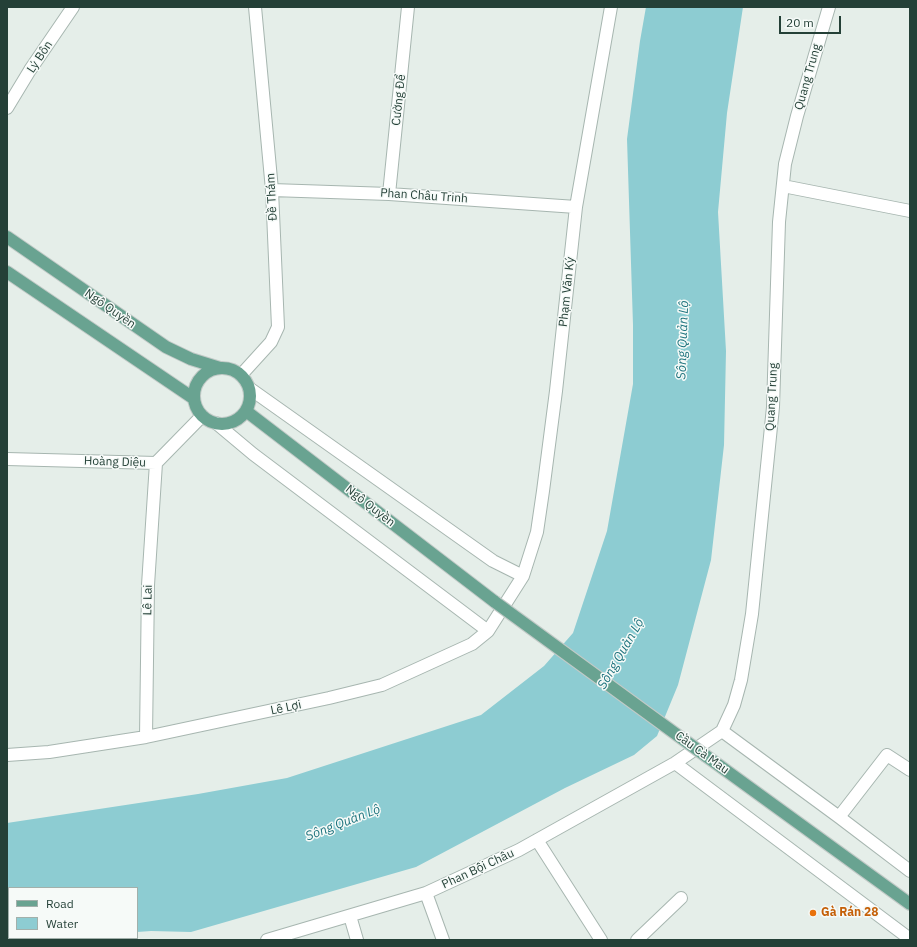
<!DOCTYPE html>
<meta charset="utf-8">
<style>
body{margin:0}
#map{position:relative;width:917px;height:947px;overflow:hidden;background:#e5eee9;font-family:"IBM Plex Sans",sans-serif}
canvas{display:block}
.frame{position:absolute;inset:0;border:8px solid #244037;pointer-events:none}
.legend{position:absolute;left:8px;top:887px;width:130px;height:52px;box-sizing:border-box;background:#f6faf8;border:1px solid #a2b0ab;margin:0;padding:5px 7px;list-style:none;font-size:12px;color:#244037}
.legend li{display:flex;align-items:center;gap:8px;height:20px}
.legend b{width:20px;border:1px solid #a2b0ab}
.scale{position:absolute;left:779px;top:16px;width:62px;height:18px;box-sizing:border-box;border:2px solid #244037;border-top:0;padding-left:5px;font-size:12px;line-height:14px;white-space:nowrap;color:#244037;-webkit-text-stroke:3px #f6faf8;paint-order:stroke}
</style>
<div id="map">
<canvas width="917" height="947"></canvas>
<div class="frame"></div>
<ul class="legend">
<li><b style="height:5px;background:#69a391"></b>Road</li>
<li><b style="height:11px;background:#8dccd2"></b>Water</li>
</ul>
<div class="scale">20 m</div>
</div>
<script>
const ctx = document.querySelector('canvas').getContext('2d');
ctx.lineJoin = 'round';
function fillPath(path, color) {
  ctx.fillStyle = color;
  ctx.fill(path, 'evenodd');
}
function shape(rows) {
  const path = new Path2D();
  for (const r of rows) {
    if (r.length === 3) {
      path.moveTo(r[0] + r[2], r[1]);
      path.arc(r[0], r[1], r[2], 0, 2 * Math.PI);
      continue;
    }
    path.moveTo(r[0], r[1]);
    for (let i = 2; i < r.length; i += 2) path.lineTo(r[i], r[i + 1]);
  }
  return path;
}
function strokePath(path, color, width, dash) {
  ctx.strokeStyle = color;
  ctx.lineWidth = width;
  ctx.lineCap = dash ? 'butt' : 'round';
  ctx.setLineDash(dash || []);
  ctx.stroke(path);
}
function drawText(font, color, halo, rows, align = 'center') {
  ctx.font = font + ' "IBM Plex Sans",sans-serif';
  ctx.lineWidth = 3;
  ctx.setLineDash([]);
  ctx.textBaseline = 'middle';
  ctx.strokeStyle = halo;
  ctx.fillStyle = color;
  for (const [text, x, y, turn = 0] of rows) {
    ctx.save();
    ctx.translate(x, y);
    ctx.rotate((+turn || 0) * Math.PI / 180);
    ctx.textAlign = isNaN(turn) ? turn : align;
    if (halo) ctx.strokeText(text, 0, 0);
    ctx.fillText(text, 0, 0);
    ctx.restore();
  }
}
const water = shape([
 [646,7,743,7,727,113,718,212,726,351,724,445,711,560,678,685,657,736,634,755,565,788,416,867,191,932,151,931,137,932,137,888,9,888,9,938,91,938,84,940,7,940,7,823,198,794,287,778,481,715,544,666,573,633,607,531,633,384,633,325,627,139,640,41]
]);
const minor = shape([
 [7,108,30,70,73,7],
 [783,186,910,211],
 [272,190,389,194,576,207],
 [389,194,408,7],
 [241,375,271,342,278,327,272,190,255,7],
 [249,388,493,561,523,576],
 [216,423,253,454,488,631],
 [7,459,156,463,202,416],
 [722,731,839,817,910,871],
 [146,737,148,585,156,463],
 [7,755,49,752,146,737,329,698,382,685,472,644,488,631,523,576,537,532,543,491,556,391,576,207,611,7],
 [675,763,910,939],
 [839,817,887,755,910,770],
 [537,840,601,940],
 [426,893,443,940],
 [350,916,357,940],
 [267,940,426,893,519,850,675,763,722,731,734,705,741,680,752,614,773,407,779,222,785,164,797,116,829,7],
 [637,940,681,898]
]);
const major = shape([
 [7,237,166,347,191,359,220,368],
 [7,272,193,398],
 [222,396,28],
 [246,411,495,602],
 [706,756,910,904]
]);
const majorBridge = shape([
 [495,602,706,756]
]);
const markers = [
 [813,913,4,"#e8710a"]
];
const streetNames = [
 ["Lý Bôn",40,57,-56],
 ["Quang Trung",808,77,-74],
 ["Cường Để",399,100,-84],
 ["Phan Châu Trinh",424,196,4],
 ["Đề Thám",272,197,-93],
 ["Phạm Văn Ký",567,292,-84],
 ["Ngô Quyền",110,309,35],
 ["Quang Trung",772,397,-87],
 ["Hoàng Diệu",115,462,2],
 ["Ngô Quyền",370,506,38],
 ["Lê Lai",148,600,-89],
 ["Lê Lợi",286,708,-12],
 ["Cầu Cà Mau",702,753,36],
 ["Phan Bội Châu",478,869,-25]
];
const foodNames = [
 ["Gà Rán 28",821,913]
];
const waterNames = [
 ["Sông Quản Lộ",683,340,-88],
 ["Sông Quản Lộ",621,654,-60],
 ["Sông Quản Lộ",343,823,-21]
];
fillPath(water, '#8dccd2');
strokePath(minor, '#a7b6b0', 14);
strokePath(major, '#c2cac7', 14);
strokePath(minor, '#fff', 12);
strokePath(major, '#69a391', 12);
strokePath(majorBridge, '#c2cac7', 14, []);
strokePath(majorBridge, '#69a391', 12);
for (const [x, y, r, color] of markers) {
  const dot = new Path2D();
  dot.arc(x, y, r, 0, 2 * Math.PI);
  ctx.fillStyle = color;
  ctx.fill(dot);
  strokePath(dot, '#f6faf8', 1.5);
}
drawText('12px', '#244037', '#f6faf8', streetNames);
drawText('bold 12px', '#c56008', '#f6faf8', foodNames, 'left');
drawText('italic 13px', '#1d737d', '#f6faf8', waterNames);
</script>
